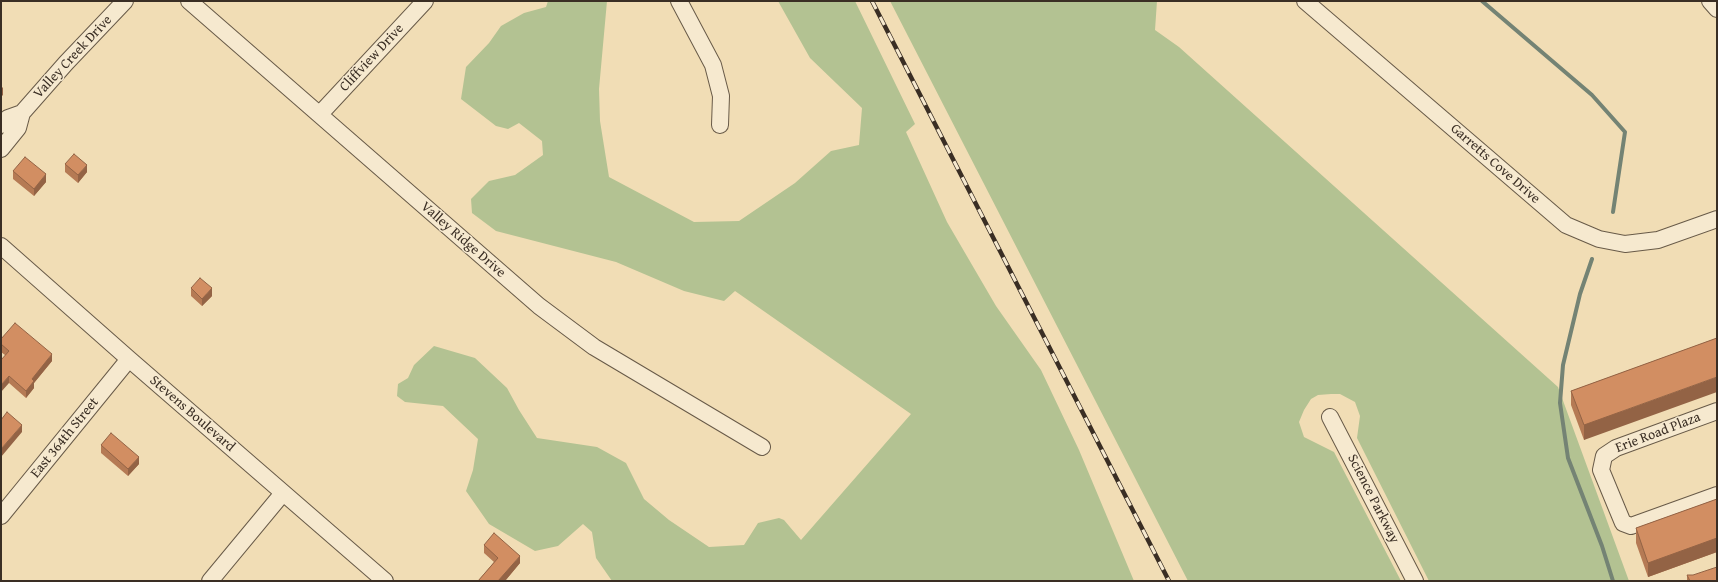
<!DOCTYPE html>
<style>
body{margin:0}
#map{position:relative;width:1718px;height:582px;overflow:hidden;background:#f1ddb5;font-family:"Gentium Book Plus",serif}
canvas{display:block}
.frame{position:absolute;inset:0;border:2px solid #3a2e24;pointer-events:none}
</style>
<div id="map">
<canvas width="1718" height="582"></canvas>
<div class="frame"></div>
</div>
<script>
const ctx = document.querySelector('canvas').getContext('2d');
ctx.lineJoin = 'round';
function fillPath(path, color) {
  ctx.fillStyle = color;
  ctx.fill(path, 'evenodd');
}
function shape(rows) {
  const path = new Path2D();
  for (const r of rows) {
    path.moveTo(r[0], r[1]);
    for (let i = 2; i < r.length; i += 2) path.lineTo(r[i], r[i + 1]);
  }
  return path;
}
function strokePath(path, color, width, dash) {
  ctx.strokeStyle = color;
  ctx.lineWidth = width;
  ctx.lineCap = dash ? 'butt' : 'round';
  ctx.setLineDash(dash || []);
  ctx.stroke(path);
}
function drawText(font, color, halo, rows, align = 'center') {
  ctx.font = font + ' "Gentium Book Plus",serif';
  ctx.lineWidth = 3;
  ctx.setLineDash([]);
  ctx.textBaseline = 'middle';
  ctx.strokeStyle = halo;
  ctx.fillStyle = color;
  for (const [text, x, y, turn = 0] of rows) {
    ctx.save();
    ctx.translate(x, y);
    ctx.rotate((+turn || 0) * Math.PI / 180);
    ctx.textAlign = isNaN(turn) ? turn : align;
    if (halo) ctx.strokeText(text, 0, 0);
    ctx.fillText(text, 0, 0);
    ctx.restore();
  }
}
const green = shape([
 [548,1,607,1,599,89,600,121,609,177,694,222,739,221,795,183,831,151,859,145,862,108,810,58,778,1,855,1,915,124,906,132,947,222,996,306,1041,370,1079,450,1134,581,612,581,596,558,592,532,583,524,558,546,535,551,489,524,466,491,473,470,478,439,443,406,405,402,397,396,398,384,408,378,414,365,434,346,475,358,507,388,519,410,537,438,597,447,626,463,644,499,669,520,709,547,744,545,758,523,779,518,784,520,801,540,911,414,735,291,724,301,684,291,616,262,496,231,472,213,471,199,489,181,515,175,543,155,542,141,519,123,508,129,496,126,461,99,466,67,489,43,501,26,524,13,546,7],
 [890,1,1157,1,1155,30,1179,47,1558,387,1629,581,1429,581,1357,438,1360,416,1355,402,1340,394,1331,394,1318,395,1311,399,1304,410,1299,422,1304,437,1334,452,1401,581,1188,581]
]);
const stream = shape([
 [1482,1,1592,95,1625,132,1613,212],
 [1592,259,1580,294,1563,365,1560,403,1568,458,1602,546,1613,581]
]);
const minor = shape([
 [189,1,539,306,594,347,762,447],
 [679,1,713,65,721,96,720,125],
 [1305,1,1566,225,1599,239,1625,244,1658,240,1717,219],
 [1710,1,1717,9],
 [320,114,425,1],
 [1,125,8,118,22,113],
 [1,149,18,128,22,113,66,63,125,1],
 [1,246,129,359,385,581],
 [1717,411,1616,448,1604,456,1601,470,1623,523,1631,526,1717,495],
 [1330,417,1415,581],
 [1,516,129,359],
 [210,581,283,493]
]);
const rail = shape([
 [872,1,1169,581]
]);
const wall = shape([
 [65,164,87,172,78,183,65,172],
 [13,171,46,182,34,196,13,179],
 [191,288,212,296,202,306,191,296],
 [1717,338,1584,440,1571,405,1571,391],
 [1,339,52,361,34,383,34,388,26,398,9,383,5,355,1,352],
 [101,445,139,464,128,476,101,453],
 [1717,499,1717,552,1648,577,1636,543,1636,528],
 [484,545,520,563,505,581,478,581,494,562,484,553],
 [1687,575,1717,581,1687,581]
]);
const shadedWall = shape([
 [3,87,3,95,1,97,1,89],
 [87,165,87,172,78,183,78,175],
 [46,174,46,182,34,196,34,189],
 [212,288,212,296,202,306,202,299],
 [52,354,52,361,34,383,34,388,26,398,26,391,32,379],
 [9,376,9,383,1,392,1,385],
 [1717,377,1717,392,1584,440,1584,425],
 [22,425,22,432,1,457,1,449],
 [139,457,139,464,128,476,128,469],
 [1717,538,1717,552,1648,577,1648,563],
 [520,556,520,563,505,581,498,581]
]);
const building = shape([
 [74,154,87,165,78,175,65,164,74,154],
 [25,157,46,174,34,189,13,171,25,157],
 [200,278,212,288,202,299,191,288,200,278],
 [15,323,52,354,32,379,34,381,26,391,9,376,1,385,1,360,9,351,1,344,1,339,15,323],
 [1717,338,1717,377,1584,425,1571,391,1717,338],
 [7,412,22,425,1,449,1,420,7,412],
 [111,433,139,457,128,469,101,445,111,433],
 [1717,499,1717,538,1648,563,1636,528,1717,499],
 [494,533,520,556,498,581,478,581,498,558,484,545,494,533],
 [1717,567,1717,581,1690,581,1687,575,1693,575,1717,567]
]);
const streetNames = [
 ["Valley Creek Drive",73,57,-47],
 ["Cliffview Drive",372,58,-47],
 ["Garretts Cove Drive",1495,164,41],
 ["Valley Ridge Drive",463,240,41],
 ["Stevens Boulevard",192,414,41],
 ["Erie Road Plaza",1658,433,-21],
 ["East 364th Street",65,438,-51],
 ["Science Parkway",1373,499,63]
];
fillPath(green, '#b3c292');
strokePath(stream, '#748374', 4);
strokePath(minor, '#685a48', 18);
strokePath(minor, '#f6e9cf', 16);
strokePath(rail, '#3a2e24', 4.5);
strokePath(rail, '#f6e9cf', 3, [9]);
fillPath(wall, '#b57a54');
fillPath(shadedWall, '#936345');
fillPath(building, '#d28e62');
strokePath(building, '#936345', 1);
drawText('14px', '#3a2e24', '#f6e9cf', streetNames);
</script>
